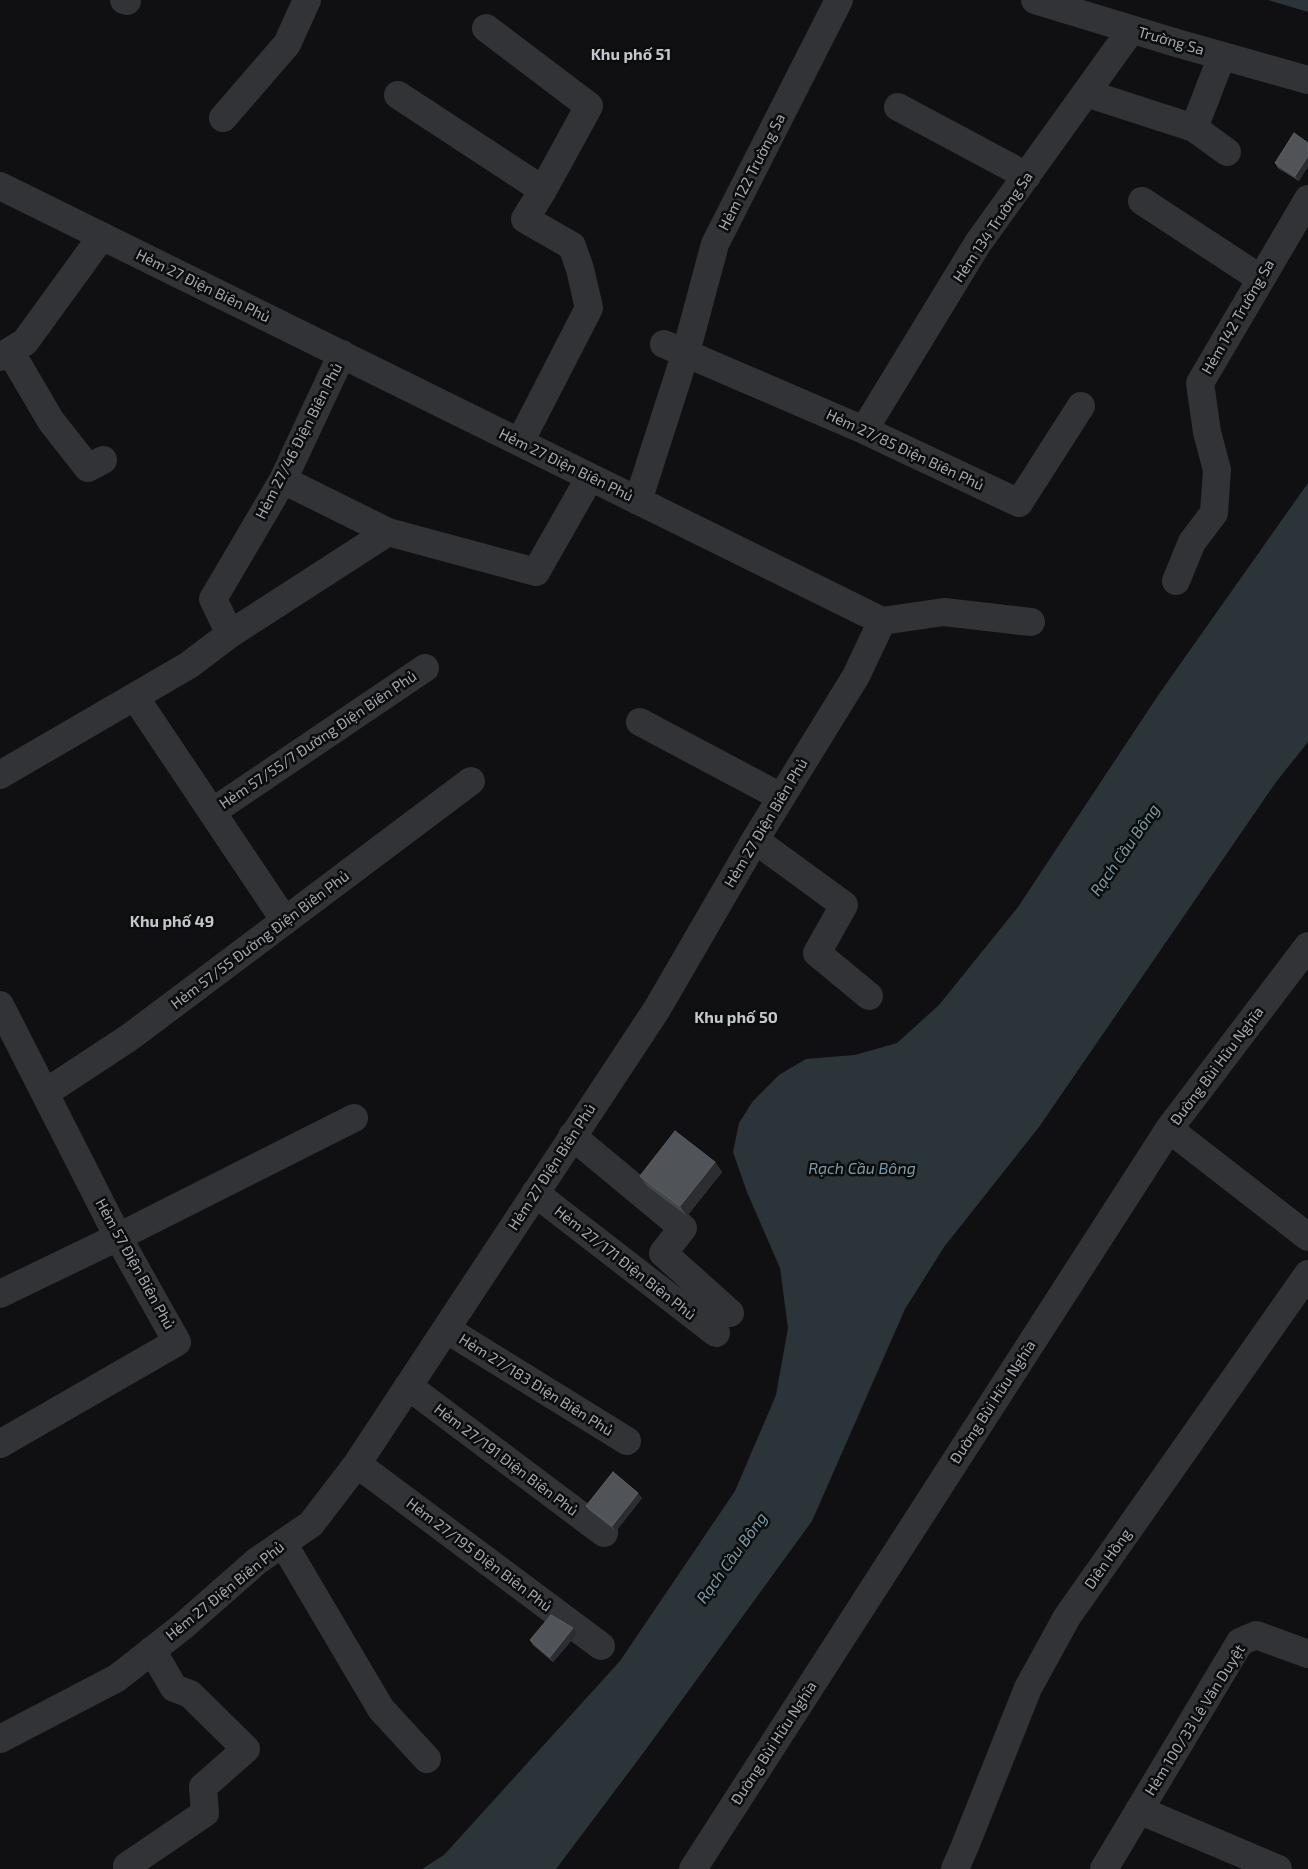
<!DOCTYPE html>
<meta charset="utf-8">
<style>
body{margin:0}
canvas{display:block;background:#101012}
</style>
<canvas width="1308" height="1869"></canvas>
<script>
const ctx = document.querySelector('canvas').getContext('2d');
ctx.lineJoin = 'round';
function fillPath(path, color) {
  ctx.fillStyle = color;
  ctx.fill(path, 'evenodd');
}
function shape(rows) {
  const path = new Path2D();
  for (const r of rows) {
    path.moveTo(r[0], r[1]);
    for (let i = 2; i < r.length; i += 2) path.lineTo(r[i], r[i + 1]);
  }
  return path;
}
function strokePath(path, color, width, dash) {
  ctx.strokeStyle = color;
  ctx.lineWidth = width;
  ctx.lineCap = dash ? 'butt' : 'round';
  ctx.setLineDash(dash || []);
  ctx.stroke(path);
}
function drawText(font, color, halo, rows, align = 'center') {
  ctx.font = font + ' "Exo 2",sans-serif';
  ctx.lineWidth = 5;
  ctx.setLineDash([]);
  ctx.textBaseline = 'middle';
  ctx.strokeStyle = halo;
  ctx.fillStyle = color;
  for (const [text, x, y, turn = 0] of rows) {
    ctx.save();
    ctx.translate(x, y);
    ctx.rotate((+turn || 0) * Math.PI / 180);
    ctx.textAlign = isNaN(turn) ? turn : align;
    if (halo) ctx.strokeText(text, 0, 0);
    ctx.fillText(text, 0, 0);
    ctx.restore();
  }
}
const water = shape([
 [1268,0,1308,0,1308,12],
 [1308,483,1308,742,1276,782,1039,1127,944,1247,905,1309,812,1521,644,1752,556,1869,422,1869,444,1855,620,1661,735,1491,776,1395,788,1328,780,1268,747,1192,733,1152,739,1123,753,1101,779,1075,806,1059,855,1055,897,1043,939,1005,1018,907,1159,694]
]);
const minor = shape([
 [124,0,127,1],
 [1035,0,1180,44,1308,80],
 [486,28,589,106,543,190],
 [1086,93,1194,128,1222,56],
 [398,95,543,190,525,219,572,246,580,269,589,308,520,442],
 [898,107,1027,176],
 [223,118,287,44,307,0],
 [1194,128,1227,152],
 [0,186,882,621],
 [1142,201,1261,279],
 [664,344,864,430,1019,503,1081,406],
 [10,351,51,421,88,468,103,460],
 [0,357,25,342,102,236],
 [864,430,978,243,1131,30],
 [283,480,388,532],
 [638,501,686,352,715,244,839,0],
 [1176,581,1192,542,1214,513,1217,470,1207,432,1200,383,1308,199],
 [882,621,944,612,1031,622],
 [230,634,213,599,283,480,342,354],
 [135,697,285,921],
 [640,722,781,797],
 [0,775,189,665,230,634,388,532,536,572,590,477],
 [212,812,425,668],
 [755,840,844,905,817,953,869,996],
 [0,1005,118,1237,177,1342,0,1444],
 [45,1093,130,1037,471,781],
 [1169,1129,1308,1237],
 [572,1136,683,1228,663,1253,730,1313],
 [535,1193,716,1333],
 [0,1294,118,1237,354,1118],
 [446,1329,627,1441],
 [408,1386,604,1533],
 [357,1464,601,1646],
 [283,1543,381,1709,427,1759],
 [0,1739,117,1678,182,1627,257,1561,311,1524,357,1464,657,1009,755,840,856,676,882,621],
 [1139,1810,1278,1869],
 [127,1866,205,1813,203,1787,246,1749,190,1694,174,1688,152,1650],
 [693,1869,1169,1129,1308,946],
 [955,1869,965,1846,1028,1688,1067,1617,1308,1274],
 [1104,1869,1240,1642,1256,1635,1308,1654]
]);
const wall = shape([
 [1308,143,1299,181,1278,168,1275,163],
 [715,1162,722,1172,687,1216,647,1186,640,1176],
 [642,1498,616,1531,590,1511,586,1506],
 [577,1634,553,1662,533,1645,530,1640]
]);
const shadedWall = shape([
 [1308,156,1308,167,1299,181,1295,176],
 [715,1162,722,1172,687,1216,680,1206],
 [638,1493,642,1498,616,1531,612,1526],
 [573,1628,577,1634,553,1662,550,1657]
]);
const building = shape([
 [1294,133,1308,143,1308,156,1295,176,1275,163,1294,133],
 [675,1131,715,1162,680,1206,640,1176,675,1131],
 [613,1472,638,1493,612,1526,586,1506,613,1472],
 [551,1615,573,1628,550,1657,530,1640,551,1615]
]);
const streetNames = [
 ["Trường Sa",1171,41,16],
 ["Hẻm 122 Trường Sa",752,172,-63],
 ["Hẻm 134 Trường Sa",993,227,-56],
 ["Hẻm 27 Điện Biên Phủ",203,286,26],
 ["Hẻm 142 Trường Sa",1238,317,-60],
 ["Hẻm 27/46 Điện Biên Phủ",299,441,-63],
 ["Hẻm 27/85 Điện Biên Phủ",905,450,25],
 ["Hẻm 27 Điện Biên Phủ",566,465,26],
 ["Hẻm 57/55/7 Đường Điện Biên Phủ",318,740,-34],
 ["Hẻm 27 Điện Biên Phủ",766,823,-59],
 ["Hẻm 57/55 Đường Điện Biên Phủ",260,940,-37],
 ["Đường Bùi Hữu Nghĩa",1217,1066,-53],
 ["Hẻm 27 Điện Biên Phủ",552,1167,-57],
 ["Hẻm 27/171 Điện Biên Phủ",625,1263,38],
 ["Hẻm 57 Điện Biên Phủ",135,1264,61],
 ["Hẻm 27/183 Điện Biên Phủ",536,1385,32],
 ["Đường Bùi Hữu Nghĩa",993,1402,-57],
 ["Hẻm 27/191 Điện Biên Phủ",506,1460,37],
 ["Hẻm 27/195 Điện Biên Phủ",479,1555,37],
 ["Diên Hồng",1108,1559,-55],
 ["Hẻm 27 Điện Biên Phủ",225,1591,-39],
 ["Hẻm 100/33 Lê Văn Duyệt",1195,1720,-58],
 ["Đường Bùi Hữu Nghĩa",774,1743,-57]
];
const neighbourhoodNames = [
 ["Khu phố 51",631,55],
 ["Khu phố 49",172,922],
 ["Khu phố 50",736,1018]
];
const waterNames = [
 ["Rạch Cầu Bông",1125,850,-55],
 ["Rạch Cầu Bông",862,1169],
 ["Rạch Cầu Bông",732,1558,-54]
];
fillPath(water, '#2b3439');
strokePath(minor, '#323336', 28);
fillPath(wall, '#46484c');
fillPath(shadedWall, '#2c2d30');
fillPath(building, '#505357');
strokePath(building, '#5d6065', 1);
drawText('15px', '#a3a9b1', '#0b0c0c', streetNames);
drawText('bold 16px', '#c4c7cd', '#0b0c0c', neighbourhoodNames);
drawText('italic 16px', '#7d99a9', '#0b0c0c', waterNames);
</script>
